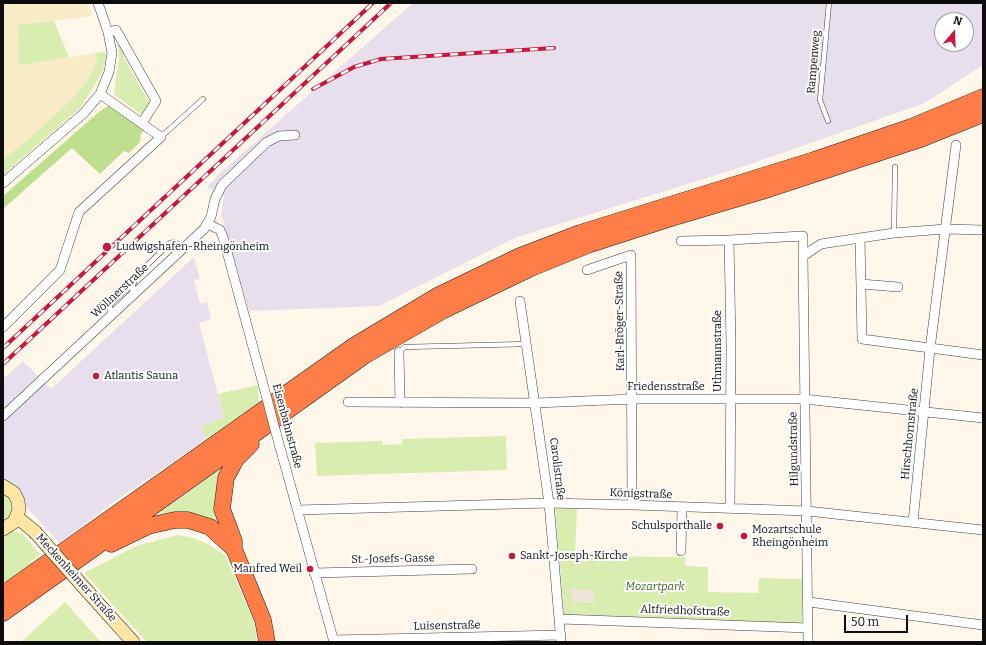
<!DOCTYPE html>
<meta charset="utf-8">
<style>
body{margin:0}
#map{position:relative;width:986px;height:645px;overflow:hidden;background:#fff8ea;font-family:Bitter,serif}
canvas{display:block}
.frame{position:absolute;inset:0;border:4px solid #0c0c0c;pointer-events:none}
.north{position:absolute;left:934px;top:12px;width:40px;height:40px;box-sizing:border-box;background:#fff;border:1px solid #9e9e9e;border-radius:50%;rotate:19deg;font-size:11px;font-weight:700;line-height:16px;text-align:center;color:#0c0c0c}
.north::after{content:'';display:block;margin:auto;width:14px;height:18px;background:#c8173c;clip-path:polygon(50% 0,100% 100%,50% 72%,0 100%)}
.scale{position:absolute;left:844px;top:615px;width:64px;height:18px;box-sizing:border-box;border:2px solid #0c0c0c;border-top:0;padding-left:5px;font-size:12px;line-height:14px;white-space:nowrap;color:#0c0c0c;-webkit-text-stroke:3px #fff;paint-order:stroke}
</style>
<div id="map">
<canvas width="986" height="645"></canvas>
<div class="frame"></div>
<div class="north">N</div>
<div class="scale">50 m</div>
</div>
<script>
const ctx = document.querySelector('canvas').getContext('2d');
ctx.lineJoin = 'round';
function fillPath(path, color) {
  ctx.fillStyle = color;
  ctx.fill(path, 'evenodd');
}
function shape(rows) {
  const path = new Path2D();
  for (const r of rows) {
    path.moveTo(r[0], r[1]);
    for (let i = 2; i < r.length; i += 2) path.lineTo(r[i], r[i + 1]);
  }
  return path;
}
function strokePath(path, color, width, dash) {
  ctx.strokeStyle = color;
  ctx.lineWidth = width;
  ctx.lineCap = dash ? 'butt' : 'round';
  ctx.setLineDash(dash || []);
  ctx.stroke(path);
}
function drawText(font, color, halo, rows, align = 'center') {
  ctx.font = font + ' Bitter,serif';
  ctx.lineWidth = 4;
  ctx.setLineDash([]);
  ctx.textBaseline = 'middle';
  ctx.strokeStyle = halo;
  ctx.fillStyle = color;
  for (const [text, x, y, turn = 0] of rows) {
    ctx.save();
    ctx.translate(x, y);
    ctx.rotate((+turn || 0) * Math.PI / 180);
    ctx.textAlign = isNaN(turn) ? turn : align;
    if (halo) ctx.strokeText(text, 0, 0);
    ctx.fillText(text, 0, 0);
    ctx.restore();
  }
}
const industrial = shape([
 [413,3,983,3,983,65,925,103,739,168,517,237,379,306,249,311,221,214,224,196,207,187,219,174,272,127],
 [942,20,966,20,966,44,942,44],
 [194,257,200,279,194,280,200,304,207,302,211,319,199,323,224,417,202,426,206,439,111,504,60,543,27,508,17,486,3,480,3,379,23,361,51,389]
]);
const farmland = shape([
 [3,3,88,3,92,16,18,26,19,65,95,53,97,60,87,82,70,101,30,138,3,159]
]);
const green = shape([
 [54,21,69,57,19,65,18,25],
 [118,41,129,52,123,56,150,104,144,114,141,114,116,96,114,92,119,59],
 [104,52,107,56,102,73,81,107,3,175,3,159,30,138,70,101,87,82,97,60,95,53],
 [258,385,259,403,206,439,202,426,224,417,218,394],
 [506,436,507,470,317,476,315,443,382,441,383,445,402,444,402,439],
 [227,464,222,524,215,527,148,522],
 [3,486,18,501,3,529],
 [555,508,577,509,575,556,685,557,685,566,708,567,708,592,758,593,759,578,802,579,802,624,564,614],
 [11,531,22,533,40,554,31,562,32,564,3,583,3,535],
 [178,535,193,538,208,544,225,555,254,622,257,642,147,642,84,573,136,546],
 [65,602,101,642,21,642]
]);
const forest = shape([
 [111,104,145,129,141,134,140,142,129,153,124,151,100,174,72,148,3,209,3,196,100,111]
]);
const plaza = shape([
 [571,589,594,590,594,603,573,602]
]);
const lane = shape([
 [828,121,820,100,829,3],
 [161,137,203,99],
 [894,233,895,167],
 [132,294,134,278,170,243,175,242,183,249],
 [110,316,110,304,134,283],
 [399,352,405,347,527,344]
]);
const street = shape([
 [108,32,116,30,156,101,142,123],
 [3,183,84,113,100,94,109,72,112,53,108,32,98,3],
 [208,224,220,230,223,237,266,395],
 [860,238,862,339,983,355],
 [729,240,731,344,730,509],
 [681,241,729,240,803,236,803,256,821,244,860,238,894,233,945,229,983,230],
 [803,256,808,642],
 [587,270,631,255,632,505],
 [861,284,898,287],
 [520,301,549,503,561,642],
 [3,327,60,270,79,212,161,137,100,94],
 [399,352,400,403],
 [348,402,536,403,633,399,804,399,983,418],
 [3,416,204,229,211,217,215,199,222,185,267,142,279,136,295,135],
 [276,433,334,642],
 [298,510,549,503,632,505,807,511,983,530],
 [913,522,930,349,956,145],
 [681,551,682,507],
 [314,573,472,569],
 [809,602,983,625],
 [560,619,808,628],
 [333,640,561,635]
]);
const secondary = shape([
 [3,486,14,493,18,501,19,510,14,522,3,529],
 [17,517,35,532],
 [88,592,133,642]
]);
const highway = shape([
 [251,444,236,459,226,478,222,509,234,541,234,549,263,620,267,642],
 [111,544,148,526,175,520,188,520,210,527,233,548],
 [3,594,355,345,437,296,520,256,580,233,814,160,911,127,983,97],
 [3,613,364,356,444,310,529,269,588,245,678,216,769,189,918,140,983,114]
]);
const rail = shape([
 [313,89,354,67,381,59,554,48],
 [3,348,373,3],
 [3,364,391,3]
]);
const streetBridge = shape([
 [266,395,276,433]
]);
const secondaryBridge = shape([
 [35,532,88,592]
]);
const markers = [
 [107,247,5,"#c8173c"],
 [96,376,4,"#c8173c"],
 [720,526,4,"#c8173c"],
 [744,536,4,"#c8173c"],
 [512,556,4,"#c8173c"],
 [310,569,4,"#c8173c"]
];
const streetNames = [
 ["Rampenweg",814,62,-85],
 ["Wöllnerstraße",120,291,-43],
 ["Karl-Bröger-Straße",620,321,-91],
 ["Uthmannstraße",718,351,-90],
 ["Friedensstraße",666,387],
 ["Eisenbahnstraße",287,426,75],
 ["Hirschhornstraße",910,434,-84],
 ["Hilgundstraße",794,449,-91],
 ["Carolistraße",557,469,83],
 ["Königstraße",641,494,2],
 ["St.-Josefs-Gasse",393,559,-1],
 ["Meckenheimer Straße",76,578,48],
 ["Altfriedhofstraße",685,611,2],
 ["Luisenstraße",447,626,-1]
];
const poiNames = [
 ["Ludwigshafen-Rheingönheim",116,247],
 ["Atlantis Sauna",104,376],
 ["Schulsporthalle",712,526,"right"],
 ["Mozartschule",752,530],
 ["Rheingönheim",752,543],
 ["Sankt-Joseph-Kirche",520,556],
 ["Manfred Weil",302,569,"right"]
];
const parkNames = [
 ["Mozartpark",655,587]
];
fillPath(industrial, '#e8dfec');
fillPath(farmland, '#f8ecc8');
fillPath(green, '#daedb0');
fillPath(forest, '#c0df8e');
fillPath(plaza, '#efe6d9');
strokePath(lane, '#3f3f3f', 5.5);
strokePath(street, '#3f3f3f', 10);
strokePath(secondary, '#2e2e2e', 14);
strokePath(highway, '#1d1d1d', 17);
strokePath(lane, '#fff', 4.5);
strokePath(street, '#fff', 9);
strokePath(secondary, '#ffe6a5', 13);
strokePath(highway, '#ff7e48', 16);
strokePath(rail, '#c8173c', 4);
strokePath(rail, '#fff', 2.5, [8]);
strokePath(streetBridge, '#3f3f3f', 10, []);
strokePath(secondaryBridge, '#2e2e2e', 14, []);
strokePath(streetBridge, '#fff', 9);
strokePath(secondaryBridge, '#ffe6a5', 13);
for (const [x, y, r, color] of markers) {
  const dot = new Path2D();
  dot.arc(x, y, r, 0, 2 * Math.PI);
  ctx.fillStyle = color;
  ctx.fill(dot);
  strokePath(dot, '#fff', 1.5);
}
drawText('11px', '#0c0c0c', '#fff', streetNames);
drawText('11px', '#0c0c0c', '#fff', poiNames, 'left');
drawText('italic 11px', '#356916', '#fff', parkNames);
</script>
